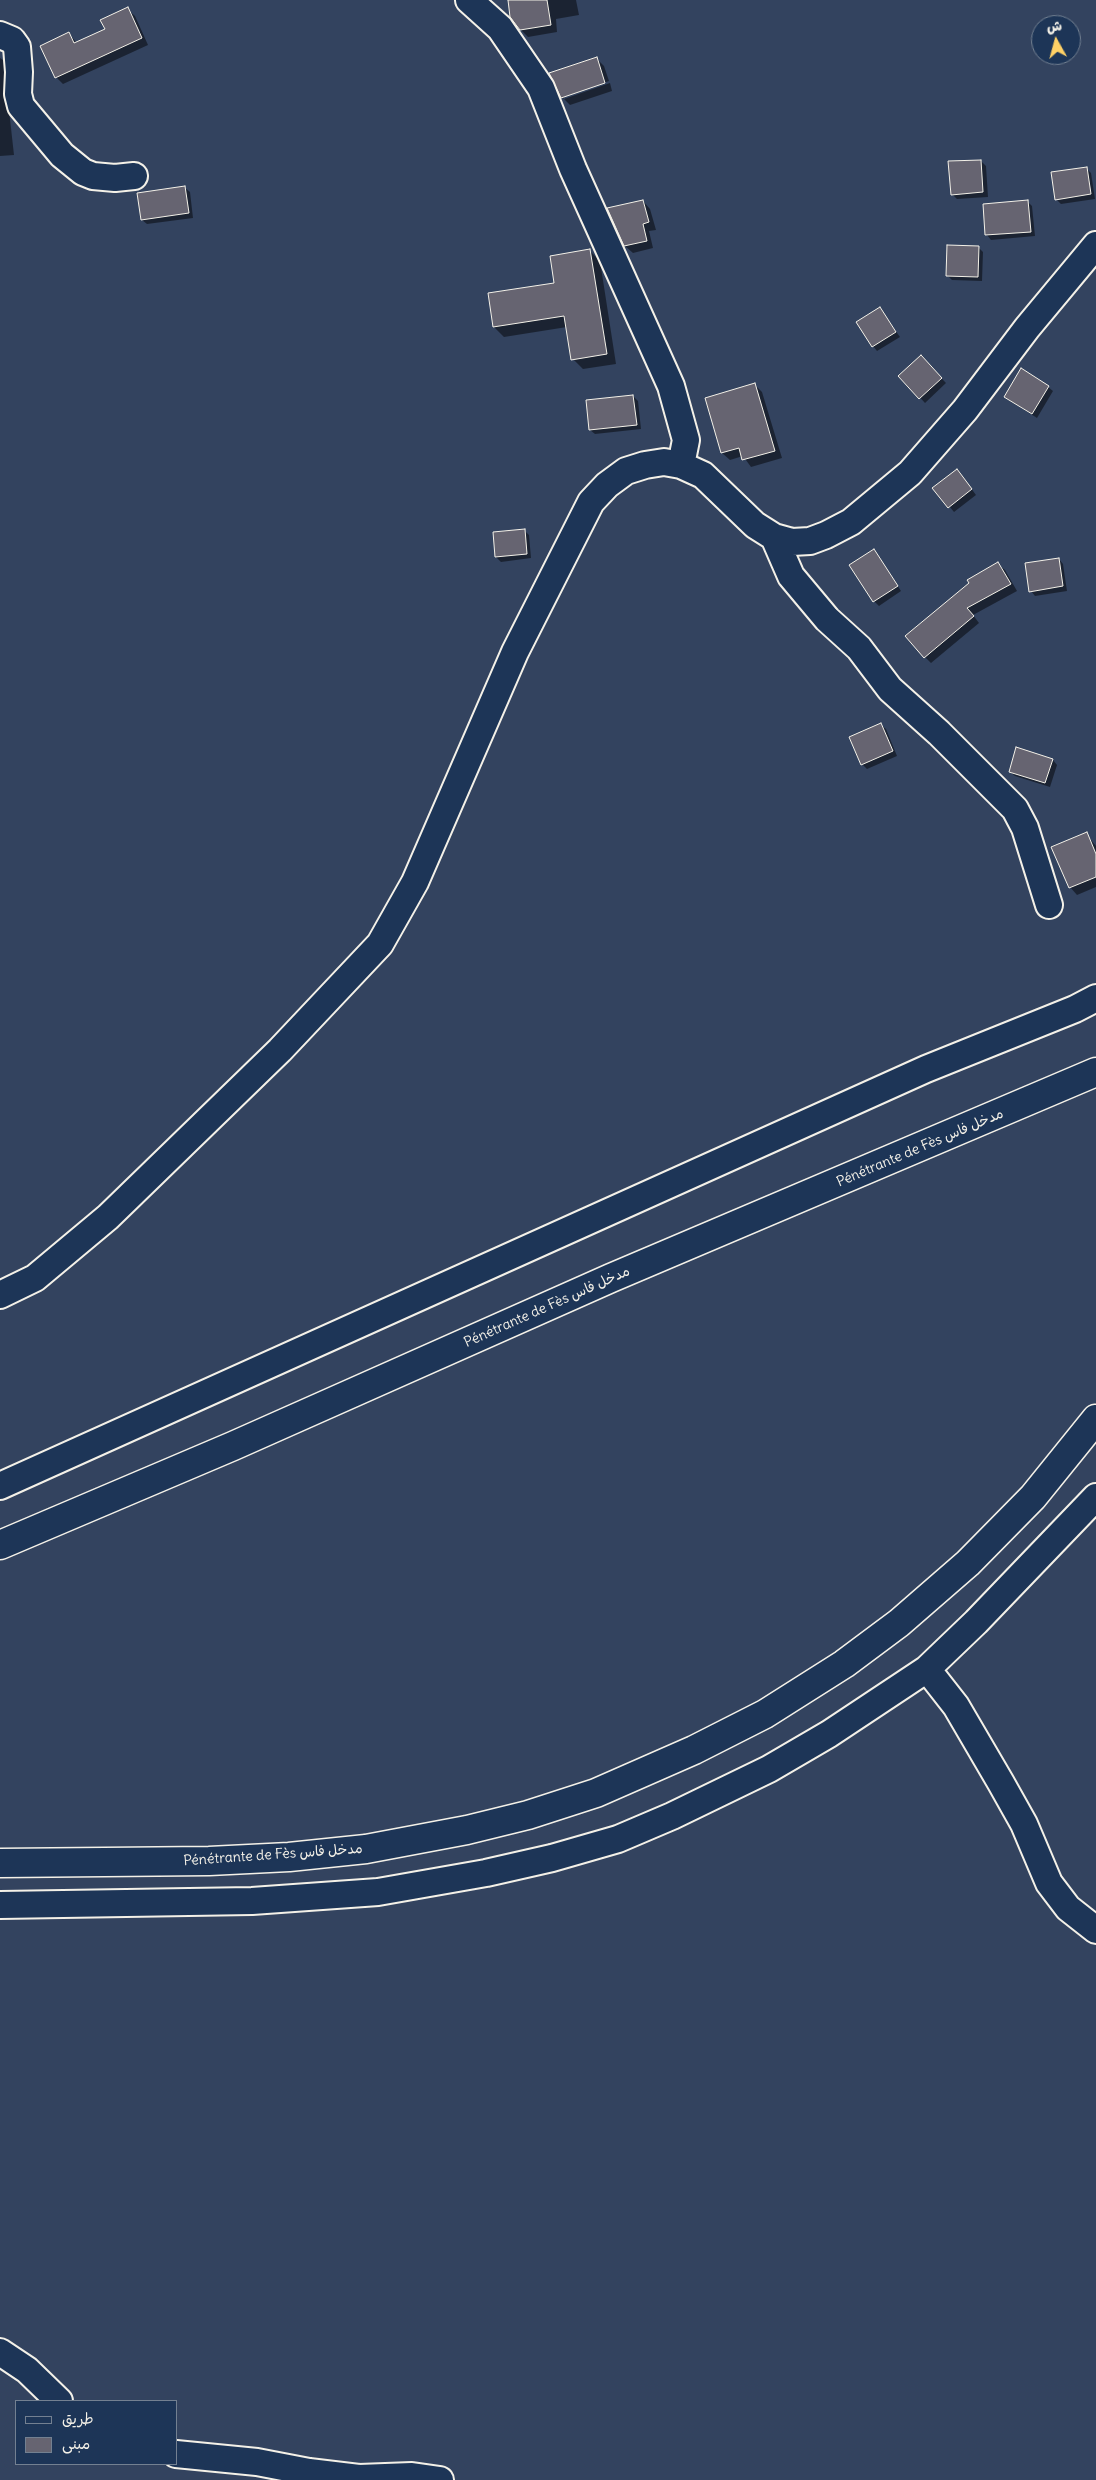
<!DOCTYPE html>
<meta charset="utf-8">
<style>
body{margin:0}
#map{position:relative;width:1096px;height:2480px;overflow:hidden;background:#33435f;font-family:Delius,"Playpen Sans Arabic",sans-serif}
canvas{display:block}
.legend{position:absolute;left:15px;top:2400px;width:162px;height:65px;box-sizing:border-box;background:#1d3557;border:1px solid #738091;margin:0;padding:6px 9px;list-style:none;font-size:15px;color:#f4f1e8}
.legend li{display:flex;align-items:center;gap:10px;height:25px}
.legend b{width:25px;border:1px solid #738091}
.north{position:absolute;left:1031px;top:15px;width:50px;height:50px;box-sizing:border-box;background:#1d3557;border:1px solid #738091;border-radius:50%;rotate:353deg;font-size:14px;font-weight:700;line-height:20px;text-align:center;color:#f4f1e8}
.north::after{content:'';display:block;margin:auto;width:18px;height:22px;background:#ffd166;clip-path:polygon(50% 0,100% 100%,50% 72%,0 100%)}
</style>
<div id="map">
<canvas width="1096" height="2480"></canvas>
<ul class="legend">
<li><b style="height:6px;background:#1d3557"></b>طريق</li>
<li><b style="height:14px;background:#666471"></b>مبنى</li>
</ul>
<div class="north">ش</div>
</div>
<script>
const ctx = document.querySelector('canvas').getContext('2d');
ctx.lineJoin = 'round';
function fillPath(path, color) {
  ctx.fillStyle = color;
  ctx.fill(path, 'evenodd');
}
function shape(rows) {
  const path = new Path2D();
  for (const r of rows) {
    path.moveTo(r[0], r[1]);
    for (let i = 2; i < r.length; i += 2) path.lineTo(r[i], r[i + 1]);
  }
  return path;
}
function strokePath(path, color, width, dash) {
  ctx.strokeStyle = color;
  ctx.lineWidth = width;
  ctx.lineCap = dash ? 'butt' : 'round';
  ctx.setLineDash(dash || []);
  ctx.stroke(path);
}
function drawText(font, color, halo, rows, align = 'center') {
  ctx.font = font + ' Delius,"Playpen Sans Arabic",sans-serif';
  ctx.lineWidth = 4.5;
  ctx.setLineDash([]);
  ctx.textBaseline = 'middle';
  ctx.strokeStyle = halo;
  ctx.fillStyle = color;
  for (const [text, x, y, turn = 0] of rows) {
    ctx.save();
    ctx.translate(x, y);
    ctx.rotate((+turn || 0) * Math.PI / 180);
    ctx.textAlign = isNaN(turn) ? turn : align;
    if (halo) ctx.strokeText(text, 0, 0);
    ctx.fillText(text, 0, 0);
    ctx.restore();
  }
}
const shadow = shape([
 [509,0,576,0,579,15,556,19,557,32,528,37,520,29],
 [127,9,135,16,148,45,63,84,56,77,69,34,77,43,106,29],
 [0,58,9,64,9,110,14,155,0,156],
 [596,58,604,66,609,81,564,96,564,99,610,83,612,91,570,105,562,97],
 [981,161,986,166,988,197,957,199,952,194],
 [1086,168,1091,173,1095,199,1061,204,1056,199],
 [185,188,190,192,193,218,147,224,142,220],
 [643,201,650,209,656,230,649,231,653,248,633,253,625,246],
 [1027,201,1032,206,1035,236,991,240,987,235,984,205],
 [978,247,983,252,982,281,952,280,947,275],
 [590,251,600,261,616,364,583,369,573,359,567,327,504,337,494,327,489,295,555,284],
 [880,309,900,337,877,351,873,346],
 [921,357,946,383,925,403,900,376],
 [754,384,762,392,782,458,751,467,743,456,730,460,722,453,706,398],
 [1048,387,1053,391,1037,418,1005,397],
 [633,396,638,401,641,429,595,434,590,430],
 [962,476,976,495,954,512,934,488],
 [524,530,529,535,531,558,501,562,496,557],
 [878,556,901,591,879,606,874,601],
 [1059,559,1063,564,1067,591,1035,596,1031,591],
 [998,564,1005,570,1017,591,973,615,979,623,931,663,925,657],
 [881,725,886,729,897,756,867,769,862,764],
 [1053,760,1057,765,1050,787,1015,776,1010,772],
 [1086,834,1096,846,1096,887,1077,895,1070,887]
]);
const building = shape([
 [508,0,547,0,551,25,520,30,510,17,508,0],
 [128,7,142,38,55,78,40,46,69,32,74,43,105,29,100,20,128,7],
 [597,57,605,83,561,98,549,73,597,57],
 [981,160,983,192,951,195,948,161,981,160],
 [1087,167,1091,194,1055,200,1051,172,1087,167],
 [185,186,189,213,141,220,137,193,185,186],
 [643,200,649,222,643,224,647,241,624,246,607,208,643,200],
 [1028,200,1031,232,985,235,983,204,1028,200],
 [947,245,979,246,978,277,946,276,947,245],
 [590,249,607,354,571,360,564,316,493,327,488,293,554,283,550,256,590,249],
 [880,307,896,332,872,347,856,322,880,307],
 [921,355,942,378,919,399,898,376,921,355],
 [1021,368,1049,386,1032,414,1004,397,1021,368],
 [755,383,775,451,742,460,739,448,721,453,705,398,755,383],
 [633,395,637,425,589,430,586,400,633,395],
 [957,469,972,489,948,508,932,488,957,469],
 [525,529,527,554,495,557,493,532,525,529],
 [874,549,898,586,873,602,849,565,874,549],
 [1059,558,1063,586,1029,592,1025,563,1059,558],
 [998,562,1011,584,967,608,974,616,924,658,905,636,969,583,967,580,998,562],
 [881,723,893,751,861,765,849,737,881,723],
 [1016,747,1053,759,1045,783,1009,772,1016,747],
 [1087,832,1096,854,1096,877,1069,888,1051,847,1087,832]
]);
const minor = shape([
 [469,0,500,28,541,88,573,169,671,386,686,440,681,465],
 [0,35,12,40,17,47,19,72,18,94,21,106,62,155,83,172,93,176,115,178,134,176],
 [774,537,791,576,827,619,859,648,890,689,939,733,1015,809,1025,828,1049,905],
 [0,1295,35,1278,108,1217,280,1050,380,944,415,882,515,652,591,502,607,485,626,471,645,465,664,462,681,465,703,475,755,525,774,537,792,542,810,541,826,535,851,522,910,473,965,410,1027,328,1096,245],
 [0,1486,926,1069,1075,1009,1096,998],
 [927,1669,956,1706,1001,1783,1024,1824,1049,1883,1068,1908,1096,1930],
 [0,1905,252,1901,378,1892,486,1873,552,1858,618,1839,672,1816,769,1769,829,1734,927,1669,976,1622,1096,1497],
 [0,2352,27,2370,59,2401],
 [176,2454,257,2462,309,2472,359,2478,412,2476,440,2480]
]);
const highway = shape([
 [0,1545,233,1446,611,1278,1096,1072],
 [0,1863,209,1861,289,1857,366,1849,467,1830,528,1815,596,1793,694,1750,765,1714,844,1664,899,1623,968,1563,1033,1497,1096,1419]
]);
const streetNames = [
 ["Pénétrante de Fès مدخل فاس",920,1148,-23],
 ["Pénétrante de Fès مدخل فاس",547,1307,-24],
 ["Pénétrante de Fès مدخل فاس",273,1855,-4]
];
fillPath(shadow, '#0007');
fillPath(building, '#666471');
strokePath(building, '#f4f1e8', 1);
strokePath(minor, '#f4f1e8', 30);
strokePath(highway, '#f4f1e8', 31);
strokePath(minor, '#1d3557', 26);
strokePath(highway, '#1d3557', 28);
drawText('14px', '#f4f1e8', '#1d3557', streetNames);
</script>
